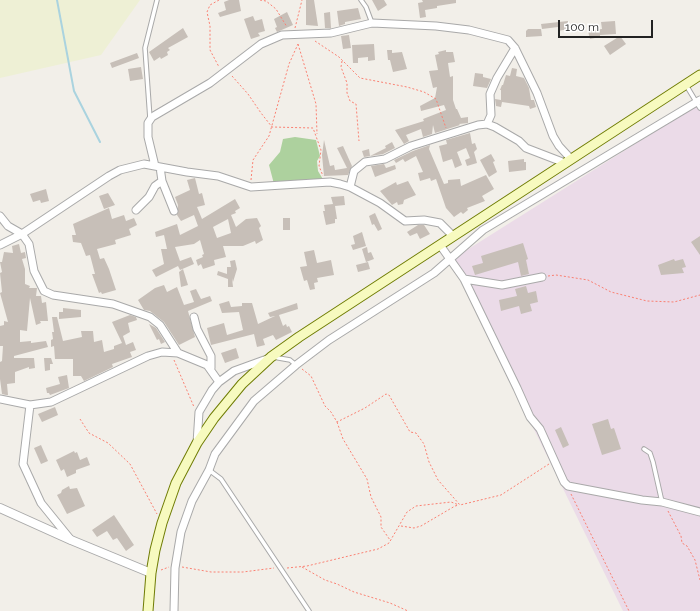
<!DOCTYPE html>
<style>
body{margin:0}
#map{position:relative;width:700px;height:611px;overflow:hidden;background:#f2efe9;font-family:Raleway,sans-serif}
canvas{display:block}
.scale{position:absolute;left:558px;top:20px;width:95px;height:18px;box-sizing:border-box;border:2px solid #222;border-top:0;padding-left:5px;font-size:12px;line-height:14px;white-space:nowrap;color:#222;-webkit-text-stroke:3px #fff;paint-order:stroke}
</style>
<div id="map">
<canvas width="700" height="611"></canvas>
<div class="scale">100 m</div>
</div>
<script>
const ctx = document.querySelector('canvas').getContext('2d');
ctx.lineJoin = 'round';
function fillPath(path, color) {
  ctx.fillStyle = color;
  ctx.fill(path, 'evenodd');
}
function shape(rows) {
  const path = new Path2D();
  for (const r of rows) {
    path.moveTo(r[0], r[1]);
    for (let i = 2; i < r.length; i += 2) path.lineTo(r[i], r[i + 1]);
  }
  return path;
}
function strokePath(path, color, width, dash) {
  ctx.strokeStyle = color;
  ctx.lineWidth = width;
  ctx.lineCap = dash ? 'butt' : 'round';
  ctx.setLineDash(dash || []);
  ctx.stroke(path);
}
const industrial = shape([
 [700,103,700,611,623,611,451,260]
]);
const farmland = shape([
 [0,0,140,0,101,55,0,78]
]);
const forest = shape([
 [295,137,316,140,320,156,317,161,318,171,324,181,274,184,269,165,280,152,283,139]
]);
const stream = shape([
 [57,0,74,91,100,142]
]);
const building = shape([
 [229,0,239,0,241,11,220,17,218,13,226,10,224,2],
 [306,0,314,0,318,26,306,25],
 [372,0,384,0,387,5,378,11],
 [422,0,456,0,456,3,437,6,437,8,425,10,426,17,420,18,418,3,423,2],
 [358,8,361,19,345,22,345,24,339,26,337,11],
 [287,12,293,25,277,32,275,28,277,27,274,19],
 [330,12,331,28,325,28,324,13],
 [253,16,255,21,262,19,265,31,258,33,260,36,251,39,244,19],
 [568,21,569,29,558,31,558,27,542,29,541,24],
 [615,21,616,34,600,35,600,37,590,39,588,31,602,29,601,22],
 [183,28,188,37,168,48,170,50,167,52,168,55,161,59,160,57,154,61,149,52],
 [528,29,541,29,542,36,526,37,526,31],
 [349,35,351,48,343,49,341,36],
 [620,36,626,44,610,55,604,46],
 [374,44,375,60,368,61,368,57,358,58,358,63,353,63,352,45],
 [387,50,392,50,392,53,402,52,407,69,393,72,390,60,388,60],
 [446,50,446,52,453,52,455,62,448,63,450,77,453,76,453,100,456,109,457,109,461,118,468,117,468,123,459,124,460,125,435,133,433,125,432,134,423,137,421,129,406,135,409,141,404,144,395,130,424,121,423,119,446,110,444,105,421,111,420,106,435,98,437,87,433,88,429,71,438,70,435,55,439,54,438,52],
 [137,53,139,58,112,68,110,63],
 [141,67,143,79,130,81,128,69],
 [512,68,517,69,516,76,524,78,529,88,531,100,534,100,536,107,530,109,529,106,502,102,501,107,496,106,495,99,501,100,501,90,500,90,502,85,503,85,506,75,510,76],
 [475,73,483,74,483,77,491,79,487,88,473,86],
 [470,133,472,144,475,143,477,149,474,152,477,163,467,166,465,160,470,158,466,148,457,152,462,165,455,168,452,159,443,162,439,146,447,144,446,140],
 [324,140,330,166,334,165,335,170,347,168,337,148,343,146,352,166,348,175,324,176,322,155],
 [392,142,395,148,401,145,383,154,364,157,362,151,369,149,370,156,386,148,385,146],
 [430,145,429,149,444,184,448,183,448,180,460,179,461,186,486,175,494,189,482,196,485,201,467,208,468,210,463,214,461,212,454,217,446,208,436,179,431,181,430,178,420,181,418,173,423,172,416,156,405,162,403,159,396,163,394,160,413,151],
 [491,154,495,161,493,162,497,172,489,177,480,160],
 [524,159,524,162,526,162,526,170,509,172,508,161],
 [384,164,386,168,395,165,396,169,375,177,371,166],
 [195,178,199,194,202,193,205,205,197,207,202,219,235,199,240,208,235,211,236,213,231,215,236,227,246,219,257,218,261,226,259,228,263,240,256,244,255,241,243,246,223,246,226,257,214,260,215,265,203,269,201,264,198,266,196,260,203,257,202,255,204,254,200,240,194,244,175,247,180,261,191,257,194,264,180,270,178,266,156,277,152,270,164,264,161,249,167,249,164,235,156,237,155,232,177,224,180,235,198,226,194,215,181,221,177,215,178,205,175,197,190,190,187,180],
 [228,219,231,233,217,238,213,227],
 [408,181,416,195,404,200,403,204,398,205,397,202,392,205,380,191,396,182,397,185],
 [46,189,49,201,41,203,40,200,33,202,30,194],
 [108,193,115,205,104,209,99,196],
 [344,196,345,205,335,206,337,219,335,219,335,223,326,225,323,211,325,211,324,205,333,204,331,197],
 [109,208,112,219,124,215,126,221,134,218,137,225,129,229,131,235,115,240,116,244,97,249,100,259,104,258,109,269,116,290,102,294,101,292,99,293,92,274,95,274,90,255,86,256,81,243,73,242,72,235,76,235,73,224],
 [375,213,382,229,378,231,374,224,372,225,369,216],
 [283,218,290,218,290,230,283,230],
 [418,225,424,225,430,234,420,239,417,233,410,236,407,232],
 [362,232,366,246,353,250,351,245,355,244,353,236],
 [700,236,700,255,691,242],
 [523,243,528,259,526,260,529,274,521,276,518,262,475,275,472,266,483,263,481,256],
 [19,244,21,253,25,252,26,258,22,259,25,269,25,284,30,286,29,288,37,288,36,296,41,296,42,303,46,302,48,321,40,321,41,323,36,325,30,298,27,331,20,330,20,342,31,341,31,343,46,341,48,347,14,356,14,358,34,358,35,368,29,369,29,367,15,372,15,383,7,384,8,395,6,395,2,394,0,379,0,362,2,361,3,346,0,346,0,326,4,325,4,321,8,322,0,293,2,292,0,273,2,272,0,262,2,262,4,252,13,253,12,246],
 [367,247,368,253,371,252,374,259,366,262,362,249],
 [314,250,317,263,331,260,334,275,317,278,318,282,314,283,315,289,310,290,307,280,304,281,300,267,307,266,304,252],
 [674,259,675,261,683,259,686,267,682,268,684,273,661,275,658,265],
 [235,260,237,269,233,282,232,278,233,287,228,287,228,279,217,275,218,271,227,274,227,267,231,267,230,261],
 [368,262,370,269,358,272,356,265],
 [183,269,188,285,181,287,179,272],
 [164,285,167,292,177,287,184,305,194,302,190,291,196,289,201,299,210,296,212,301,188,311,195,337,179,345,164,322,150,311,144,310,138,300,155,288],
 [526,286,528,293,536,291,538,302,530,304,532,311,521,314,519,306,501,311,499,300,517,296,515,289],
 [229,301,231,307,242,306,242,303,252,303,258,324,275,316,270,317,268,313,297,303,298,309,279,315,283,326,286,324,287,327,289,326,292,332,276,340,273,335,263,339,265,345,257,347,254,334,211,345,207,328,224,323,227,335,243,330,239,312,222,313,219,304],
 [63,308,81,310,81,317,59,319,59,312,63,312],
 [130,315,136,317,137,320,128,323,130,332,123,336,126,345,133,342,136,350,130,352,132,357,112,364,113,367,84,381,81,376,73,376,73,359,55,359,54,346,51,347,51,340,53,339,52,332,54,332,52,317,57,317,63,341,82,337,81,331,93,331,94,342,102,340,104,352,114,349,114,346,122,343,112,322],
 [149,324,156,328,165,342,161,344,159,339,157,340],
 [236,348,239,358,225,363,221,353],
 [44,358,51,358,53,364,50,364,50,370,45,371],
 [67,375,69,388,50,395,49,393,47,393,46,388,60,384,58,377],
 [55,407,58,415,42,422,38,414],
 [608,419,611,429,614,428,621,449,602,455,592,424],
 [561,427,569,445,563,448,555,430],
 [41,445,48,461,41,464,34,448],
 [74,451,75,453,77,452,80,460,87,457,90,465,76,470,76,473,67,477,64,469,61,471,56,460],
 [69,486,70,489,77,488,85,506,67,514,57,495,61,493,62,490],
 [114,515,134,545,126,551,117,538,113,540,107,531,97,537,92,530]
]);
const path = shape([
 [219,0,210,5,207,12,210,26,210,50,219,67],
 [260,0,266,1,276,9,287,27],
 [295,28,302,0],
 [315,41,339,57,360,78,407,87,424,92,436,99,446,128],
 [298,44,316,104,317,134],
 [342,61,341,67,347,83,347,93,350,101,356,104,359,141],
 [232,76,248,94,261,113,272,127,313,128,321,150,319,166,323,176],
 [251,180,253,160,269,136,289,64,298,44],
 [548,276,556,275,588,280,611,292,647,301,674,302,700,295],
 [174,360,194,407],
 [302,369,311,376,325,406,331,412,337,422,365,408,386,394,389,395,410,432,416,433,424,444,429,462,438,480,460,505,501,495,549,464],
 [80,419,89,433,108,443,130,464,157,514],
 [337,422,343,439,367,479,371,497,381,517,381,527,390,540],
 [571,494,629,611],
 [668,511,681,536,682,543,687,546,695,560,700,580],
 [401,526,414,528,421,526,455,506,459,505],
 [182,567,211,572,243,572,274,568],
 [302,567,325,580,337,584,354,592,390,603,408,611],
 [287,568,307,566,378,549,389,543,407,512,416,506,451,502,459,505],
 [161,570,169,567]
]);
const service = shape([
 [361,0,366,7,372,23],
 [686,85,700,108],
 [150,119,145,48,157,0],
 [273,357,290,360,296,365],
 [644,449,650,453,653,462,662,502],
 [209,470,221,479,309,611]
]);
const minor = shape([
 [487,124,491,115,490,94,497,78,515,48],
 [155,166,148,137,148,123,152,117,210,83,261,44,282,35,331,33,372,23,436,26,469,30,508,40,515,48,537,93,553,136,559,146,571,159],
 [160,167,162,181,174,211],
 [350,187,354,171,365,162,385,159,411,146,478,125,487,124,495,127,519,141,526,148,565,163],
 [136,210,149,197,155,186,162,181],
 [0,216,8,226,22,234,29,244,34,271,44,291,53,295,113,304,150,317,160,325,178,353],
 [0,245,22,234,109,176,120,170,144,164,187,172,218,176,251,187,330,182,340,184,350,187,380,203,405,221,424,220,440,223,453,236],
 [440,245,464,279,517,388,530,417,540,429,564,482,568,486,642,500,662,502,700,512],
 [464,279,502,285,542,277],
 [194,317,197,329,211,356,211,368],
 [0,399,30,405,51,402,148,356,162,352,178,353,207,365,219,382],
 [30,405,23,464,41,503,71,540],
 [197,443,199,412,212,390,219,382,234,371,267,359],
 [174,611,175,568,181,532,192,501,209,470,215,454,254,401,296,365,329,340,434,273,483,230,700,100]
]);
const tertiary = shape([
 [0,508,71,540,151,573]
]);
const secondary = shape([
 [148,611,151,573,155,550,162,523,176,483,197,443,214,418,242,384,271,357,299,337,700,75]
]);
fillPath(industrial, '#ebdbe8');
fillPath(farmland, '#eef0d5');
fillPath(forest, '#add19e');
strokePath(stream, '#aad3df', 2);
fillPath(building, '#c7bfb8');
strokePath(service, '#a9a9a9', 5.5);
strokePath(minor, '#a9a9a9', 9);
strokePath(tertiary, '#a9a9a9', 10);
strokePath(secondary, '#707d05', 11);
strokePath(path, '#fa8072', 1, [2, 2]);
strokePath(service, '#fff', 3.5);
strokePath(minor, '#fff', 7);
strokePath(tertiary, '#fff', 8);
strokePath(secondary, '#f7fabf', 9);
</script>
